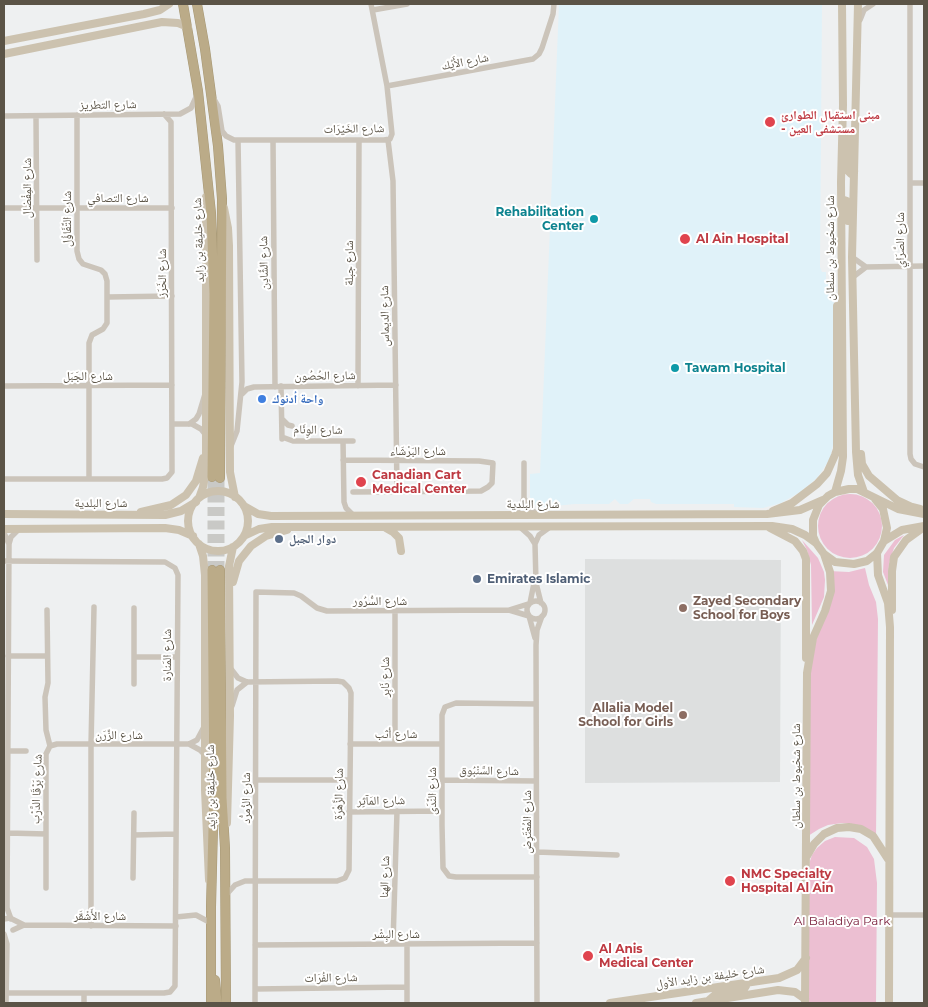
<!DOCTYPE html>
<meta charset="utf-8">
<style>
body{margin:0}
#map{position:relative;width:928px;height:1007px;overflow:hidden;background:#eef0f1;font-family:Montserrat,sans-serif}
canvas{display:block}
.frame{position:absolute;inset:0;border:5px solid #5b5447;pointer-events:none}
</style>
<div id="map">
<canvas width="928" height="1007"></canvas>
<div class="frame"></div>
</div>
<script>
const ctx = document.querySelector('canvas').getContext('2d');
ctx.lineJoin = 'round';
function fillPath(path, color) {
  ctx.fillStyle = color;
  ctx.fill(path, 'evenodd');
}
function shape(rows) {
  const path = new Path2D();
  for (const r of rows) {
    if (r.length === 3) {
      path.moveTo(r[0] + r[2], r[1]);
      path.arc(r[0], r[1], r[2], 0, 2 * Math.PI);
      continue;
    }
    path.moveTo(r[0], r[1]);
    for (let i = 2; i < r.length; i += 2) path.lineTo(r[i], r[i + 1]);
  }
  return path;
}
function strokePath(path, color, width, dash) {
  ctx.strokeStyle = color;
  ctx.lineWidth = width;
  ctx.lineCap = dash ? 'butt' : 'round';
  ctx.setLineDash(dash || []);
  ctx.stroke(path);
}
function drawText(font, color, halo, rows, align = 'center') {
  ctx.font = font + ' Montserrat,"Noto Naskh Arabic",sans-serif';
  ctx.lineWidth = 4;
  ctx.setLineDash([]);
  ctx.textBaseline = 'middle';
  ctx.strokeStyle = halo;
  ctx.fillStyle = color;
  for (const [text, x, y, turn = 0] of rows) {
    ctx.save();
    ctx.translate(x, y);
    ctx.rotate((+turn || 0) * Math.PI / 180);
    ctx.textAlign = isNaN(turn) ? turn : align;
    if (halo) ctx.strokeText(text, 0, 0);
    ctx.fillText(text, 0, 0);
    ctx.restore();
  }
}
const education = shape([
 [585,559,781,560,780,782,585,783]
]);
const medical = shape([
 [559,4,822,4,820,267,822,272,826,272,826,280,834,280,833,445,830,459,817,478,800,492,781,503,763,508,734,507,734,504,656,504,651,502,650,499,634,499,628,504,620,504,615,499,609,504,575,504,544,507,534,505,530,500,530,474,540,473]
]);
const green = shape([
 [850,526,32],
 [904,535,894,548,889,563,888,585,883,572,884,555,895,540],
 [802,540,818,558,824,572,825,580,824,597,812,625,811,565,807,550],
 [865,568,869,585,876,602,878,619,876,837,851,824,842,823,828,825,819,829,808,836,809,661,828,605,829,571,849,572],
 [835,837,854,838,867,847,874,859,877,883,876,1003,805,1003,810,861,812,855,817,848,825,841]
]);
const highwayTunnel = shape([
 [212,570,212,477],
 [220,570,220,478]
]);
const minor = shape([
 [910,4,910,454,911,459,915,464,924,467],
 [373,10,407,4],
 [860,20,864,10,873,4],
 [387,86,533,59,539,54,542,48,553,14,554,4],
 [214,99,218,106,222,131,226,136,234,140,384,140,390,139,392,134,387,86,371,4],
 [77,115,77,251,79,259,83,264,101,270,105,274,107,281,107,323,103,329,92,335,89,343,89,478],
 [4,116,180,114,191,108,197,95],
 [36,116,37,260],
 [273,140,275,387],
 [388,140,393,181,397,492],
 [910,183,924,183],
 [4,208,172,208],
 [852,257,866,267],
 [853,277,866,267,924,266],
 [108,297,172,296],
 [4,386,172,385],
 [281,386,282,439],
 [358,386,359,140],
 [242,394,247,389,254,387,396,385],
 [282,419,288,425,292,426],
 [173,424,192,424,201,429,205,434],
 [189,424,196,419,199,414,205,394],
 [282,437,293,441,353,441],
 [343,441,344,502,346,508,354,516],
 [231,446,237,431,242,382,238,140],
 [343,460,479,461,493,463,492,483,488,487,481,491,353,492],
 [524,463,524,498,530,509,539,515],
 [4,479,162,479,167,478,172,472,171,122,164,114],
 [512,515,521,506,524,498],
 [520,527,530,536,535,544],
 [4,533,9,544],
 [4,561,165,562,175,568,178,575,175,986,170,992,164,993,4,993],
 [536,610,9],
 [530,603,534,583],
 [541,603,536,583,535,544,539,535,550,527],
 [134,608,134,684],
 [47,610,48,683,45,697,46,730,50,746],
 [395,610,395,744],
 [509,610,528,604],
 [529,616,535,638],
 [8,656,47,656],
 [134,657,177,657],
 [536,704,456,703,445,707,442,715,442,825,443,868,449,876,456,877,537,877],
 [232,706,237,690,247,682],
 [189,744,200,750,205,755],
 [350,744,442,744],
 [50,746,57,744,189,744,197,740,205,725],
 [8,751,26,751],
 [256,780,350,780],
 [442,780,536,781],
 [349,812,442,811],
 [8,833,46,834],
 [134,835,176,834],
 [537,852,617,855],
 [133,878,134,813],
 [46,888,46,754,50,746],
 [226,895,235,885,245,881,337,881,345,878,349,870,351,693,349,688,343,682,337,681,247,682,238,678,231,669],
 [889,915,924,915],
 [176,917,196,915,211,923],
 [4,919,10,918,24,925],
 [11,919,7,908,9,544,11,537,19,529],
 [91,926,91,745,94,607],
 [13,930,24,925,176,926],
 [4,934,7,944,6,1003],
 [393,944,397,811],
 [255,945,537,943],
 [255,989,407,987],
 [84,993,84,1003],
 [255,1003,256,592,294,593,301,596,317,608,327,611,509,610,529,616],
 [407,1003,407,944],
 [537,1003,536,645,537,630,542,616]
]);
const major = shape([
 [858,4,852,257,856,452,858,475,864,492],
 [4,41,144,14,160,10,169,4],
 [4,54,162,22,178,23,188,27],
 [847,134,848,171,851,174,854,171],
 [842,203,844,200,847,201,848,221],
 [224,208,228,228,229,246,230,472,235,497],
 [861,454,862,464,869,476,897,500,912,507,920,509],
 [218,521,30],
 [835,492,841,471,843,457,841,182,843,105,842,4],
 [199,498,203,487,206,470,206,197],
 [875,499,883,509,887,528,884,541,877,553,867,561,854,564,835,562,824,554,816,543,813,536,813,520,819,505,828,496,835,492,849,489,857,489,898,509,924,514],
 [244,506,258,514,271,516,767,514,800,510,823,500],
 [773,511,792,503,817,484,827,473,835,455,837,449,837,306],
 [141,512,171,505,186,495,196,481,203,458],
 [4,514,165,515,181,511,196,502],
 [386,528,393,532,399,538,401,551],
 [770,528,795,541,803,551,806,559,806,658],
 [4,529,165,528,179,530,193,536],
 [244,536,259,529,272,527,772,526,792,529,805,535,816,543],
 [884,541,902,530,924,526],
 [199,544,203,556,205,575,205,790,209,880],
 [877,553,878,575,888,603,890,627,889,1003],
 [233,582,239,561,251,546,266,536,287,530],
 [892,610,892,571,894,557,906,540,924,527],
 [227,823,230,716,229,566,233,547],
 [807,856,814,844,824,834,837,828,849,827,861,829,873,836,888,859],
 [708,1001,716,994,744,989,746,986,746,983],
 [610,1003,779,978,797,970,806,958],
 [696,1003,778,990,795,992,805,999],
 [805,1003,807,673,813,638,825,611,831,591,830,572,824,554]
]);
const highway = shape([
 [183,4,198,91,211,213,214,294,212,477],
 [197,4,205,49,218,146,222,199,220,478],
 [220,570,222,798,225,848,226,1003],
 [215,980,217,1003],
 [211,1003,211,907,214,788,212,570]
]);
const markers = [
 [770,122,6,"#e0444e"],
 [594,219,5,"#0f9aa8"],
 [685,239,6,"#e0444e"],
 [675,368,5,"#0f9aa8"],
 [262,399,5,"#3f7fe0"],
 [361,482,6,"#e0444e"],
 [279,539,5,"#5c6f8a"],
 [477,579,5,"#5c6f8a"],
 [683,608,5,"#8d6e63"],
 [683,715,5,"#8d6e63"],
 [730,881,6,"#e0444e"],
 [588,956,6,"#e0444e"]
];
const streetNames = [
 ["شارع الأَيْك",465,62,-11],
 ["شارع التطريز",108,105,-1],
 ["شارع الخَيْرَات",354,129,-1],
 ["شارع المِفْضال",27,188,-90],
 ["شارع التصافي",118,198],
 ["شارع التَّفَاؤُل",67,219,-90],
 ["شارع خليفة بن زايد",199,240,-92],
 ["شارع الصِّرَاي",900,240,-90],
 ["شارع شخبوط بن سلطان",830,248,-90],
 ["شارع الشَّادِن",264,263,-91],
 ["شارع جبلة",349,263,-90],
 ["شارع الخَرَز",162,273,-90],
 ["شارع الديماس",385,316,-91],
 ["شارع الجَبَل",88,376],
 ["شارع الحُصُون",325,376,-1],
 ["شارع الوِئَام",318,430,1],
 ["شارع البَرْشَاء",418,451],
 ["شارع البلدية",101,503],
 ["شارع البلدية",533,504],
 ["شارع السُّرُور",380,601],
 ["شارع المَنارة",167,655,-90],
 ["شارع نَابِر",385,677,-90],
 ["شارع أثب",396,734],
 ["شارع الزِّرَن",119,735],
 ["شارع السَّنْبُوق",489,771,1],
 ["شارع شخبوط بن سلطان",796,776,-90],
 ["شارع خليفة بن زايد",211,787,-91],
 ["شارع بَرْقَا الدَّرْب",37,789,-88],
 ["شارع النَّدَى",432,791,-90],
 ["شارع الزَّهْرَة",339,794,-89],
 ["شارع الزُمرُّد",246,798,-90],
 ["شارع المَآثِر",381,801,-1],
 ["شارع المُعْتَرِض",527,822,-90],
 ["شارع الهنا",385,877,-88],
 ["شارع الأَشْقَر",100,916],
 ["شارع البِشْر",396,934],
 ["شارع خليفة بن زايد الأول",710,977,-8],
 ["شارع الفُرَات",331,978,-1]
];
const healthNames = [
 ["مبنى استقبال الطوارئ",781,115],
 ["- مستشفى العين",781,129],
 ["Al Ain Hospital",696,239],
 ["Canadian Cart",372,475],
 ["Medical Center",372,489],
 ["NMC Specialty",741,874],
 ["Hospital Al Ain",741,888],
 ["Al Anis",599,949],
 ["Medical Center",599,963]
];
const cultureNames = [
 ["Rehabilitation",584,212],
 ["Center",584,226],
 ["Tawam Hospital",685,368,"left"]
];
const shopNames = [
 ["واحة أدنوك",272,399]
];
const serviceNames = [
 ["دوار الجبل",289,539],
 ["Emirates Islamic",487,579]
];
const educationNames = [
 ["Zayed Secondary",693,601],
 ["School for Boys",693,615],
 ["Allalia Model",673,708,"right"],
 ["School for Girls",673,722,"right"]
];
const parkNames = [
 ["Al Baladiya Park",842,921]
];
fillPath(education, '#dddfdf');
fillPath(medical, '#e0f2f9');
fillPath(green, '#ecbfd2');
strokePath(highwayTunnel, '#c9c9c6', 9, [9, 4.5]);
strokePath(highway, '#a69774', 10);
strokePath(minor, '#cbc4ba', 5.5);
strokePath(major, '#ccc2af', 8);
strokePath(highway, '#bbab88', 9);
for (const [x, y, r, color] of markers) {
  const dot = new Path2D();
  dot.arc(x, y, r, 0, 2 * Math.PI);
  ctx.fillStyle = color;
  ctx.fill(dot);
  strokePath(dot, '#fff', 2);
}
drawText('12px', '#5b5447', '#fff', streetNames);
drawText('bold 12px', '#be3a42', '#fff', healthNames, 'left');
drawText('bold 12px', '#0d838f', '#fff', cultureNames, 'right');
drawText('bold 12px', '#366cbe', '#fff', shopNames, 'left');
drawText('bold 12px', '#4e5e75', '#fff', serviceNames, 'left');
drawText('bold 12px', '#785e54', '#fff', educationNames, 'left');
drawText('12px', '#781c39', '#fff', parkNames);
</script>
